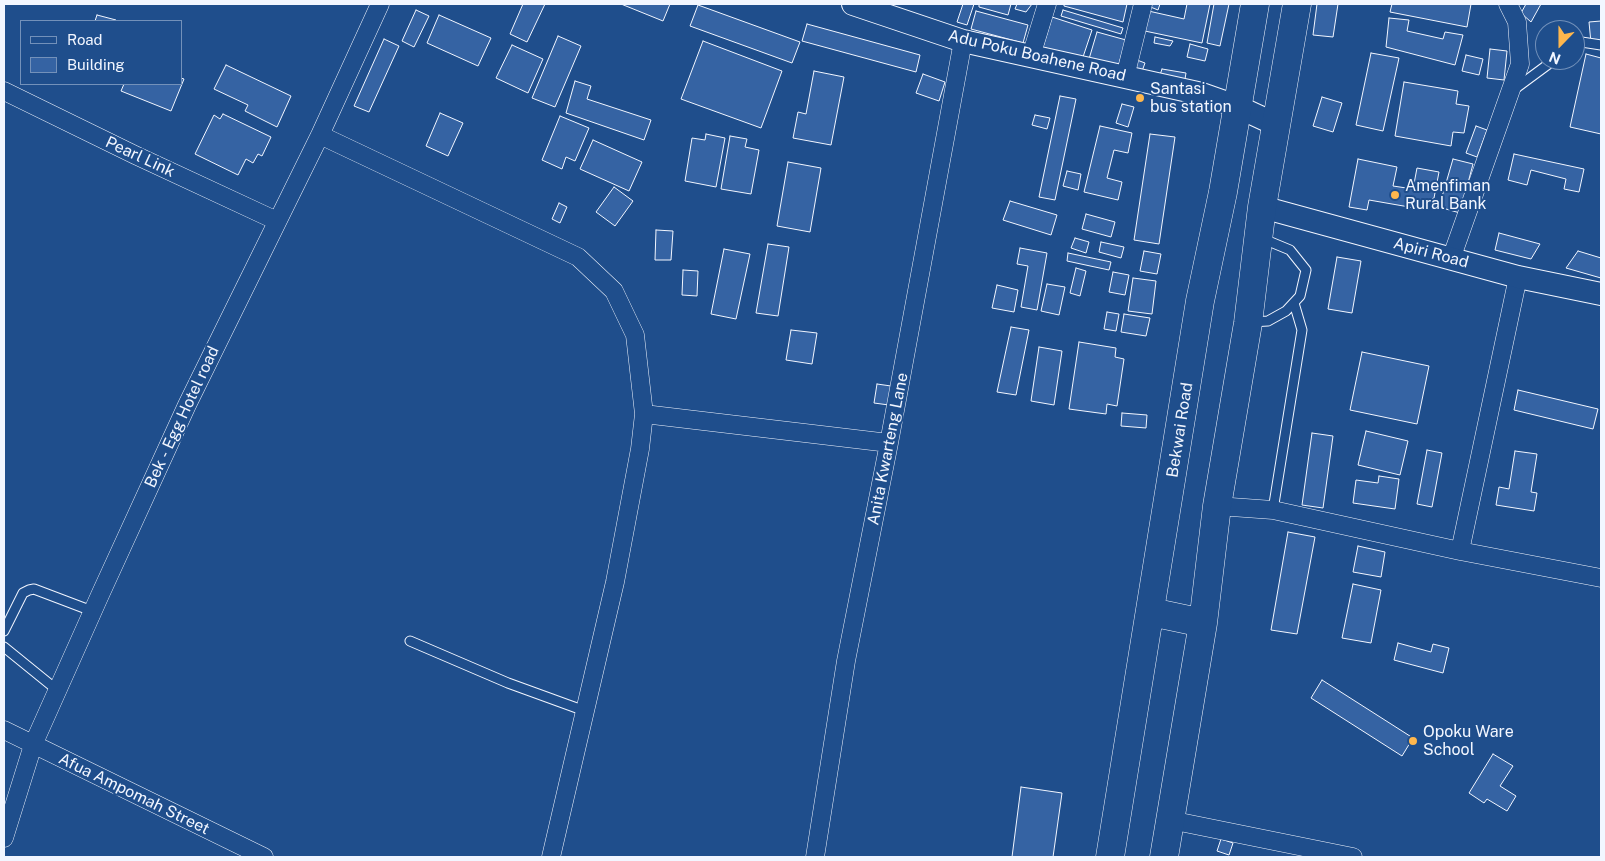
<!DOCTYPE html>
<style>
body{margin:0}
#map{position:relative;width:1605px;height:861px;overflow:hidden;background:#1f4e8c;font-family:"Public Sans",sans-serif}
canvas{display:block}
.frame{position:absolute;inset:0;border:5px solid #f2f6ff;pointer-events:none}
.legend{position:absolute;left:20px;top:20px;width:162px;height:65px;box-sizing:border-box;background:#1f4e8c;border:1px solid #7391ba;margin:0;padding:6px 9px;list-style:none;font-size:15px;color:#f2f6ff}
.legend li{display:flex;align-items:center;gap:10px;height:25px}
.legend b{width:25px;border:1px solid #7391ba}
.north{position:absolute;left:1535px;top:20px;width:50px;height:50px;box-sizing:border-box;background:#1f4e8c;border:1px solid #7391ba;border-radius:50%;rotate:202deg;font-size:14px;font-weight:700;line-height:20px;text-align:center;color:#f2f6ff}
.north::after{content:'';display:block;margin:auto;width:18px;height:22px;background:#ffb74d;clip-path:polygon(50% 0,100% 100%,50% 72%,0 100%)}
</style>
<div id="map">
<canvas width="1605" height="861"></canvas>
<div class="frame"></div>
<ul class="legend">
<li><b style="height:6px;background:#1f4e8c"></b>Road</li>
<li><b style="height:14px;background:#3563a3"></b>Building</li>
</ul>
<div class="north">N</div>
</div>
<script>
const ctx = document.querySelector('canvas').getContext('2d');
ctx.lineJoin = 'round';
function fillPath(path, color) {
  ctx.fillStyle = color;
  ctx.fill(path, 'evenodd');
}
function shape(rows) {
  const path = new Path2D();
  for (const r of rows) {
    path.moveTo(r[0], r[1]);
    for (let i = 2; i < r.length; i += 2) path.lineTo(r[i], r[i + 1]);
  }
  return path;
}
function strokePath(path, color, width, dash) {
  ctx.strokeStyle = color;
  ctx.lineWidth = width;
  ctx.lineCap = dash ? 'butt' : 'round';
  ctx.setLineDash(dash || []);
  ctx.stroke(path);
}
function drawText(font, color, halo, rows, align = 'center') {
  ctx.font = font + ' "Public Sans",sans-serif';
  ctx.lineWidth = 4;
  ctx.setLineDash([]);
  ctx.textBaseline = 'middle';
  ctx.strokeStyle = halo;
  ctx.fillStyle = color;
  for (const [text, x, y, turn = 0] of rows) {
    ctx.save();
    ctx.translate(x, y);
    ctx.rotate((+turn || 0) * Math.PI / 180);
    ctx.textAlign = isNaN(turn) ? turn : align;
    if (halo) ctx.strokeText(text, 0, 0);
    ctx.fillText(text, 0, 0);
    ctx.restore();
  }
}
const building = shape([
 [523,4,545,4,527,42,510,34,523,4],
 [621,4,670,4,663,21,621,4],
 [963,4,974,4,967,25,957,22,963,4],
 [979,4,1011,4,1008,15,979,7,979,4],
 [1017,4,1032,4,1026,12,1015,9,1017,4],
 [1064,4,1127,4,1123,22,1064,6,1064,4],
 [1149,4,1160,4,1158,10,1148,6,1149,4],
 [1187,4,1210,4,1202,43,1140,30,1144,10,1184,19,1187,4],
 [1214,4,1229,4,1220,46,1207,43,1214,4],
 [1317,4,1338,4,1333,37,1313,35,1317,4],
 [1392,4,1471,4,1467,27,1390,12,1392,4],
 [1526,4,1541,4,1531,22,1521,13,1526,4],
 [698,5,800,42,792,63,690,26,698,5],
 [416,10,429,16,414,47,402,41,416,10],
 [1063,10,1123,28,1121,34,1061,16,1063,10],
 [976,11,1028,25,1023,43,971,29,976,11],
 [97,15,116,20,116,21,95,21,97,15],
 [439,15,491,38,478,66,427,43,439,15],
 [1052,17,1092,30,1082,60,1043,47,1052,17],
 [1389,18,1409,20,1407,31,1443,39,1445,32,1463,35,1455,65,1386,47,1389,18],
 [1601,21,1601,42,1591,43,1589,22,1601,21],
 [807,24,920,55,916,72,802,41,807,24],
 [1097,32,1126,40,1118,67,1089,59,1097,32],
 [558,36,581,46,555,107,532,98,558,36],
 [1155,37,1173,41,1170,46,1154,43,1155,37],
 [384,39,399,46,369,112,354,106,384,39],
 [703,41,782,71,761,128,681,99,703,41],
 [1190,44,1208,49,1205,61,1187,57,1190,44],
 [512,45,543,59,528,93,496,78,512,45],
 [1490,49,1507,51,1504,80,1487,78,1490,49],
 [1371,53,1399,58,1383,131,1356,125,1371,53],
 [1586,54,1601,58,1601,134,1570,127,1586,54],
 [1466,55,1483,59,1479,75,1462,71,1466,55],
 [1137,60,1145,63,1141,74,1133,71,1137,60],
 [226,65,291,96,277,127,245,111,248,105,214,89,226,65],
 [1162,69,1186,73,1185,79,1160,75,1162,69],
 [814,71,844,77,831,145,793,138,798,112,806,114,814,71],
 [923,74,945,82,939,101,916,93,923,74],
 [181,78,184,79,171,111,121,91,124,84,181,84,181,78],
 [575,81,591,86,587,99,651,120,644,140,566,113,575,81],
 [1404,82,1458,91,1456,104,1469,106,1464,133,1453,132,1451,146,1395,136,1404,82],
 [1060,96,1076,99,1055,200,1039,197,1060,96],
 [1322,97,1342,103,1333,132,1313,126,1322,97],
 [1122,104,1134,107,1128,127,1116,123,1122,104],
 [440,113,463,123,448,156,426,146,440,113],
 [223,114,271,137,262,156,258,154,253,163,246,159,238,175,195,154,214,115,220,119,223,114],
 [1035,115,1050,118,1047,129,1032,125,1035,115],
 [560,116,589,128,575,161,566,157,562,169,542,160,560,116],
 [1100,126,1132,133,1128,153,1114,150,1107,178,1122,182,1118,200,1084,192,1100,126],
 [1476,126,1487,130,1477,157,1466,153,1476,126],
 [706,134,725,138,716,187,685,181,692,138,705,140,706,134],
 [1150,134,1175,137,1159,244,1134,240,1150,134],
 [730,136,747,139,745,147,759,150,751,194,721,189,730,136],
 [593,140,642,162,629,191,580,169,593,140],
 [1514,154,1584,169,1579,192,1564,189,1566,179,1531,170,1527,185,1508,180,1514,154],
 [1358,159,1397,167,1393,186,1413,189,1417,168,1439,172,1434,198,1415,208,1369,200,1367,210,1349,207,1358,159],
 [1453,159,1473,164,1460,213,1439,207,1453,159],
 [788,162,821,168,810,232,777,226,788,162],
 [1067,171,1081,174,1078,190,1063,186,1067,171],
 [614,187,633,201,615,226,596,212,614,187],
 [1010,201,1057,215,1051,235,1003,220,1010,201],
 [559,203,567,207,560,223,552,219,559,203],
 [1086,214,1115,222,1111,237,1082,229,1086,214],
 [656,230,673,231,671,260,655,260,656,230],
 [1499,233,1540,244,1531,259,1495,250,1499,233],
 [1075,238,1089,242,1086,253,1071,248,1075,238],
 [1101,242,1124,247,1121,258,1099,252,1101,242],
 [768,244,789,247,778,316,756,313,768,244],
 [1020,248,1047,253,1037,310,1021,307,1028,266,1017,264,1020,248],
 [724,249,750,254,736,319,711,314,724,249],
 [1144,251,1161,254,1157,274,1140,271,1144,251],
 [1578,251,1601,258,1601,278,1566,268,1578,251],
 [1068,253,1111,262,1109,270,1067,261,1068,253],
 [1337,257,1361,261,1352,313,1328,309,1337,257],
 [1076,268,1086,271,1080,296,1070,293,1076,268],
 [683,270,698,271,697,296,682,295,683,270],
 [1113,272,1129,275,1125,295,1109,292,1113,272],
 [1133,278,1156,281,1152,314,1128,311,1133,278],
 [1047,284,1065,287,1059,315,1041,311,1047,284],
 [997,285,1018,290,1014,312,992,308,997,285],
 [1107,312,1119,314,1116,331,1104,329,1107,312],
 [1124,314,1150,318,1146,336,1121,332,1124,314],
 [1011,327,1029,330,1016,395,997,392,1011,327],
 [791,330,817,333,812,364,786,360,791,330],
 [1079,342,1116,348,1115,357,1124,359,1117,406,1107,404,1106,414,1069,409,1079,342],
 [1039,347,1062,351,1054,405,1031,401,1039,347],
 [1362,352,1429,366,1417,424,1350,410,1362,352],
 [877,384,891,386,889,405,874,403,877,384],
 [1518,390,1598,409,1593,429,1514,410,1518,390],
 [1122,413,1147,415,1146,428,1121,426,1122,413],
 [1366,431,1408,441,1400,475,1358,465,1366,431],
 [1312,433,1333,436,1323,508,1302,505,1312,433],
 [1427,450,1442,453,1432,507,1417,504,1427,450],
 [1515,451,1537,454,1531,492,1537,493,1534,511,1496,505,1499,487,1509,489,1515,451],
 [1379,476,1399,479,1395,509,1353,503,1356,480,1378,483,1379,476],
 [1288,532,1315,537,1297,634,1271,630,1288,532],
 [1358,546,1385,552,1381,577,1353,572,1358,546],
 [1353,584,1381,590,1371,643,1342,638,1353,584],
 [1398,643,1431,652,1433,644,1449,648,1443,673,1394,660,1398,643],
 [1322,680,1413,738,1402,756,1311,698,1322,680],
 [1493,754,1513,766,1500,786,1516,796,1507,811,1487,799,1484,803,1469,793,1493,754],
 [1021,787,1062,793,1053,857,1012,857,1021,787],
 [1221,839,1233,843,1229,855,1217,851,1221,839]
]);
const service = shape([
 [1575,41,1601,45],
 [1512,91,1554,60],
 [1251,322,1268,321,1286,311,1300,296,1306,270,1290,250,1261,238],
 [1273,510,1302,330,1294,303],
 [4,631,23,593,29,590,34,589,92,611],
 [410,641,508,683,585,711],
 [4,647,57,690]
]);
const minor = shape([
 [1031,56,1047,4],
 [1125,77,1143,4],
 [4,91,135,155,277,221],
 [320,135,578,257,614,291,635,335,644,414,640,449,615,582,551,857],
 [1451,259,1520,64,1517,22,1508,4],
 [644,414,889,443],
 [1217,506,1273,510,1460,551,1601,578],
 [1460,551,1518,277],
 [4,730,264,857],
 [1170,820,1353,857],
 [4,838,33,745,100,595,187,405,320,135,380,4],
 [815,857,846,661,889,443,963,41]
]);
const tertiary = shape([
 [853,4,963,41,1202,94,1236,106,1277,125],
 [1262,207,1518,277,1601,294]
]);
const trunk = shape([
 [1151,612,1203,623],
 [1110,857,1200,301,1223,192,1255,4],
 [1164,857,1203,623,1217,506,1248,323,1262,207,1297,4]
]);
const markers = [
 [1140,98,5,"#ffb74d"],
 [1395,195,5,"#ffb74d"],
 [1413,741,5,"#ffb74d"]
];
const streetNames = [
 ["Adu Poku Boahene Road",1037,56,13],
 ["Pearl Link",140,157,25],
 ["Apiri Road",1431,253,15],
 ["Bek - Egg Hotel road",182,417,-65],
 ["Bekwai Road",1180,430,-81],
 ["Anita Kwarteng Lane",888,449,-79],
 ["Afua Ampomah Street",134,794,26]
];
const poiNames = [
 ["Santasi",1150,89],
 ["bus station",1150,107],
 ["Amenfiman",1405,186],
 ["Rural Bank",1405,204],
 ["Opoku Ware",1423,732],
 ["School",1423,750]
];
fillPath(building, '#3563a3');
strokePath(building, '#f2f6ff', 1);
strokePath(service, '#f2f6ff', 11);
strokePath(minor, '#f2f6ff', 19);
strokePath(tertiary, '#f2f6ff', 24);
strokePath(trunk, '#f2f6ff', 29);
strokePath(service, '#1f4e8c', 9);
strokePath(minor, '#1f4e8c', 18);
strokePath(tertiary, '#1f4e8c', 22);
strokePath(trunk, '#1f4e8c', 28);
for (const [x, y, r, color] of markers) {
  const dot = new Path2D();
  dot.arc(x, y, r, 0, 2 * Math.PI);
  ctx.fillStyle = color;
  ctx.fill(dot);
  strokePath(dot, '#1f4e8c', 2);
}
drawText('16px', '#f2f6ff', '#1f4e8c', streetNames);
drawText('16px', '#f2f6ff', '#1f4e8c', poiNames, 'left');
</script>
